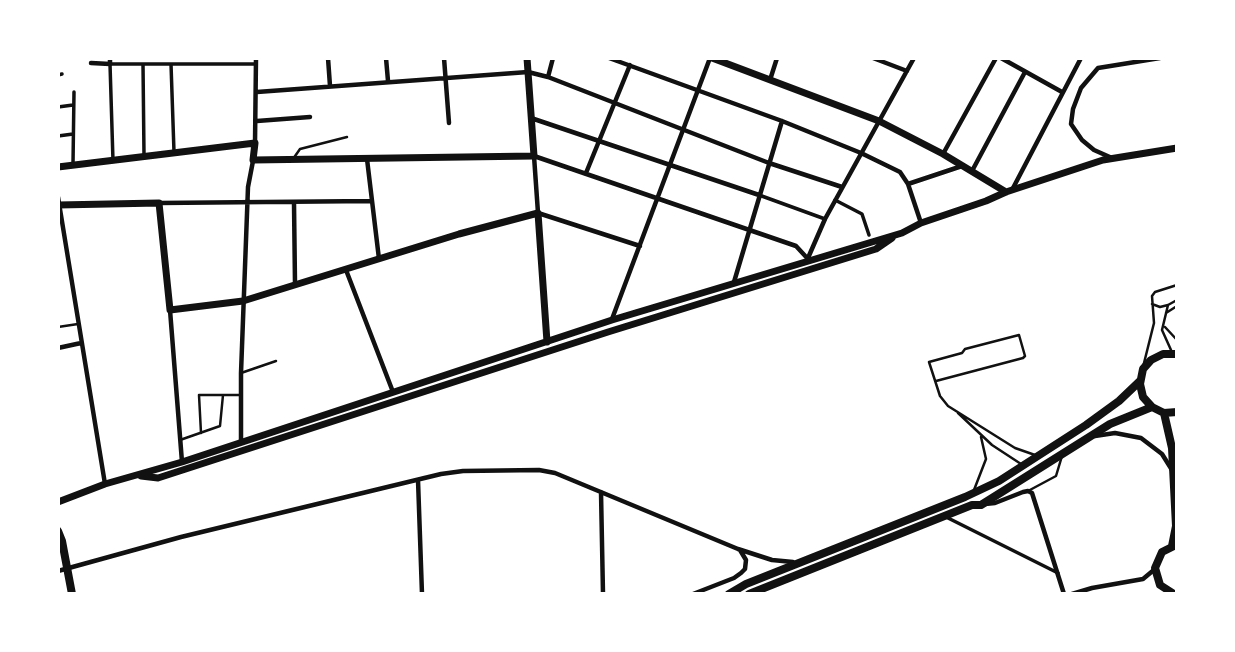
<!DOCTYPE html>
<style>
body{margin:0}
#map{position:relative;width:1235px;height:652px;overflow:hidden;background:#fff;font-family:Roboto,sans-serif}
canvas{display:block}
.frame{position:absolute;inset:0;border:60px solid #fff;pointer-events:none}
</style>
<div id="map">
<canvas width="1235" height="652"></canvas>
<div class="frame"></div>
</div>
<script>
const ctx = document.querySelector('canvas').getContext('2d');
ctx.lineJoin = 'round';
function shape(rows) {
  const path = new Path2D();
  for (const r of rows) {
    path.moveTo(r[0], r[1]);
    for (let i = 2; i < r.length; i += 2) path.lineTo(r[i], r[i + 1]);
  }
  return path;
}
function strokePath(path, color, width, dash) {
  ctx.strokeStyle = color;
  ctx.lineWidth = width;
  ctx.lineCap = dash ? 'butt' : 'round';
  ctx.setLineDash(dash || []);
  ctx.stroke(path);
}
const service = shape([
 [293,159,300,149,347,137],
 [1152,304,1160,307,1168,305],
 [1166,313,1177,306],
 [58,327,78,324],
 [1165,327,1177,340],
 [1171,350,1162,330,1168,305,1177,300],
 [1143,367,1154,323,1152,296,1155,292,1177,285],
 [241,373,276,361],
 [936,381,1023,358,1025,356,1019,335,965,349,962,353,929,362,940,396,948,406,1015,448,1035,455],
 [958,413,992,445,1021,464],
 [201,433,199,395,241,395],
 [180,440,220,426,223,395],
 [974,490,986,459,981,437],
 [1028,491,1056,476,1062,456]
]);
const pedestrian = shape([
 [143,64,144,155],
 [171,64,174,152],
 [58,75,62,74],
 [58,107,73,105],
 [58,136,73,134],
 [113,161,110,64,256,64],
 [73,164,74,92],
 [759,195,825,219],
 [835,200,862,214,869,235],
 [946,517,1058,573]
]);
const minor = shape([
 [328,58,330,86],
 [386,58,388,81],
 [444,58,449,123],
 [609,58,782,121,861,153,900,172,908,184,921,223],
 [873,58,907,71],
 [1001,58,1062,92],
 [91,63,110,64,110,58],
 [548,77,553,58],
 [770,80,777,58],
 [257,92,528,72,548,77,769,163,842,187],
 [531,118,759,195],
 [257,121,310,117],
 [255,143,256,58],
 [943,154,996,58],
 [1112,158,1094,150,1082,140,1071,124,1073,109,1081,88,1098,68,1160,58],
 [367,159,379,259],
 [972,171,1025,72],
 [586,173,630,65],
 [908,184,962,166],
 [1012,190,1081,58],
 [58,197,105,484],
 [159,203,372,201],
 [294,203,295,284],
 [640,246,538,213,534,156,796,246,808,259],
 [808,258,825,219,914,58],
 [346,270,393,392],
 [734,282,782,121],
 [170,310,182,462],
 [612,319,710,58],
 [58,348,81,343],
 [1095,436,1115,433,1141,438,1162,454,1172,470],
 [241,442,241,373,248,187,253,161],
 [418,480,422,594],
 [601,492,603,594],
 [985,504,995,503,1023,492,1028,491,1032,493,1064,594],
 [58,571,181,537,441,474,463,471,539,470,555,473,738,549,772,560,793,562],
 [693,594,734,578,741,573,745,569,746,560,740,550],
 [1072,594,1092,588,1143,579,1155,569]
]);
const secondary = shape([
 [712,58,879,121,943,154,1006,192],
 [58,167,255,143,253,160,534,156,527,58],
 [58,205,159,203,170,310,243,301,459,234,538,213,547,342],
 [141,476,158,478,608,332,876,249,892,238],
 [58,502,105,484,182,462,612,320,902,233,921,223,986,201,1006,192,1103,160,1177,148]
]);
const primary = shape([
 [1177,354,1163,354,1151,360,1143,369,1140,384,1143,397,1152,407,1164,413,1177,412],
 [1164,413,1172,448,1176,526,1172,546],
 [58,531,62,541,72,594],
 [1174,546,1162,552,1155,568,1160,585,1174,594],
 [729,594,746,584,965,497,999,481,1086,425,1119,401,1140,381],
 [749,594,972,505,981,505,1110,424,1152,407]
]);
strokePath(service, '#111', 2.5);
strokePath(pedestrian, '#111', 3.5);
strokePath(minor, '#111', 4.5);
strokePath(secondary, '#111', 7);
strokePath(primary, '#111', 8);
</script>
